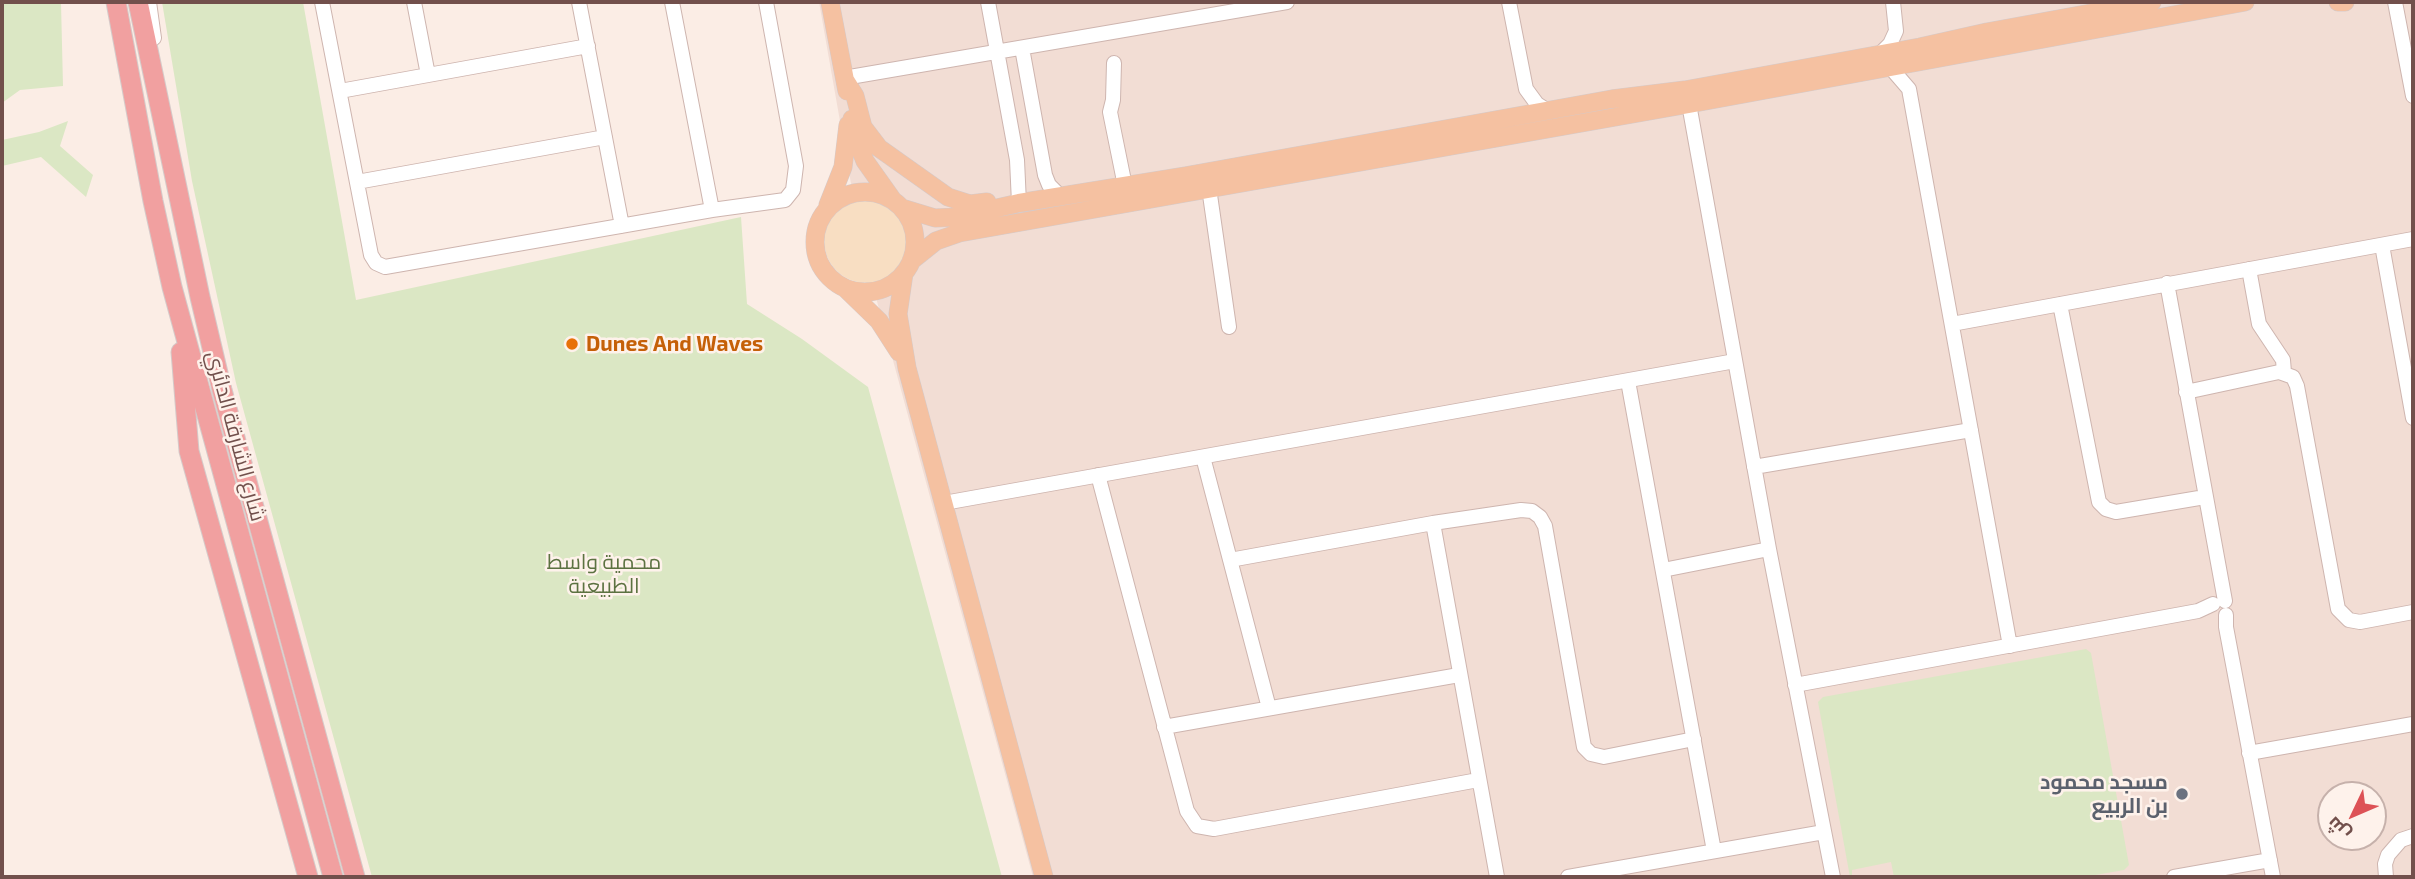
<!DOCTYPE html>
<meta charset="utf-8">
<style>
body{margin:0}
#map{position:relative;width:2415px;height:879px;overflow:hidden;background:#fbede5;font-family:"Exo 2",Cairo,sans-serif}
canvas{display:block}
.frame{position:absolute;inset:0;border:4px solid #72504c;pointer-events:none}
.north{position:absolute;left:2317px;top:781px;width:70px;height:70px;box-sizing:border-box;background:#fef2eb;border:2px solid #c6b1ab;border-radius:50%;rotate:226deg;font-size:19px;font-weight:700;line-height:28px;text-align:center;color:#72504c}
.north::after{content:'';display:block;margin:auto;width:24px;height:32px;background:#dd5256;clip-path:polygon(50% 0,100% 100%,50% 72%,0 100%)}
</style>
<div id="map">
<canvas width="2415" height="879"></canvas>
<div class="frame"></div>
<div class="north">ش</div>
</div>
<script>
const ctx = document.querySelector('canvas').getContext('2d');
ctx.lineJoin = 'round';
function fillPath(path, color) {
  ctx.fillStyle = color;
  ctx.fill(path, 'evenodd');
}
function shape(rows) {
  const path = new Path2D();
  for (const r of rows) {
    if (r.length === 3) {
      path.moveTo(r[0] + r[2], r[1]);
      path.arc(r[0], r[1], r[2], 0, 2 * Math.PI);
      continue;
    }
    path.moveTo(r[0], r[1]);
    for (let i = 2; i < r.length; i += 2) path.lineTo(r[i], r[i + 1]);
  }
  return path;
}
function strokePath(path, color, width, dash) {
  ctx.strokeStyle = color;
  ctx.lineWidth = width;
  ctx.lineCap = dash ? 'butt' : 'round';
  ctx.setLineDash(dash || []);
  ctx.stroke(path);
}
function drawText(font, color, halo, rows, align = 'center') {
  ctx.font = font + ' "Exo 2",Cairo,sans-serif';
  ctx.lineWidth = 5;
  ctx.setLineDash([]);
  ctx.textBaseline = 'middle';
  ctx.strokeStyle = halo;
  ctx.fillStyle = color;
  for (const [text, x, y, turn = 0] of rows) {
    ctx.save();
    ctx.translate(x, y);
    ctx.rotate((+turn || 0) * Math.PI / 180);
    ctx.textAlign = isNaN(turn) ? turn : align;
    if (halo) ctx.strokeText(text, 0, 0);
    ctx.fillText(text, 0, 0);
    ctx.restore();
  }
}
const residential = shape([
 [819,2,2413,2,2413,877,1033,877,862,246],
 [2331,795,2373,795,2373,837,2331,837]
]);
const green = shape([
 [2,2,61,3,63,86,20,90,2,103],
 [162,2,303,2,356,300,741,217,747,304,802,339,868,387,1002,877,372,877,236,383,192,181],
 [68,121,60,146,93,175,86,197,41,157,2,166,2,140,39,132],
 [2086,649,2091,653,2129,865,2124,870,2084,877,1894,877,1891,862,1852,870,1852,877,1850,877,1818,702,1823,697]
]);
const sand = shape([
 [866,241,42]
]);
const minor = shape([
 [149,2,154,38],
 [322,2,371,255,376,263,385,267,712,210,785,200,793,190,796,166,766,2],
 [414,2,428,75],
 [579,2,622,226],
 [672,2,712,210],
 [988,2,1017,160,1019,203],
 [1509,2,1526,89,1537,104,1548,111],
 [2395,2,2413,96],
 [1022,48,1045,175,1049,185,1060,196],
 [1880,54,1890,44,1896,31,1893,2],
 [1114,63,1113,100,1110,112,1125,186],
 [1890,67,1909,89,2010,646],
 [844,78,1287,2],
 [340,91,588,46],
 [1689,104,1769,549,1833,877],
 [357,182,605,137],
 [1209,188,1229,327],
 [2382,245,2413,418],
 [2249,269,2259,324,2283,360,2284,372],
 [2167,283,2225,601],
 [2060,304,2099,502,2106,509,2116,512,2205,497],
 [1952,324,2413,239],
 [1628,381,1714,851],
 [2186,392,2279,372,2293,377,2297,386,2338,609,2349,620,2360,622,2413,612],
 [1203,457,1269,708],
 [1754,467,1971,430],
 [1098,475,1187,811,1197,826,1214,829,1478,780],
 [944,503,1735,361],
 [1433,523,1497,877],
 [1230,560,1433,523,1521,510,1532,511,1540,517,1545,526,1584,747,1591,754,1604,757,1694,739],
 [1663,570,1769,549],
 [2226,615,2226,627,2273,877],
 [1795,685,2198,611,2213,604],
 [1164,727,1459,675],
 [2249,753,2413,724],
 [1568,877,1824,832],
 [2174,877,2270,860],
 [2386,877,2385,864,2388,855,2401,840,2413,836]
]);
const major = shape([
 [830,2,847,91],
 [2338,2,2345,2],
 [845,80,855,96,863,127,879,148,948,197,970,204,987,202],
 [852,119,858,143,865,161,892,199],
 [865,242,50],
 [828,205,843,167,848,125],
 [902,208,935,218,958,217,1019,203,1186,176,1612,99,1685,90,1920,47,1987,32,2152,2],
 [911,261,936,241,959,233,1689,104,2245,2],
 [904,273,898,314,907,368,1044,877],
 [845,288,879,321,899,352]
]);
const highway = shape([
 [116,2,153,201,172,287,333,877],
 [138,2,200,297,222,390,355,877],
 [181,352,189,451,308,877]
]);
const markers = [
 [572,344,7,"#e8710a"],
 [2182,794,7,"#6b7280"]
];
const foodNames = [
 ["Dunes And Waves",586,344]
];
const streetNames = [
 ["شارع الشارقة الدائري",236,436,75]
];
const parkNames = [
 ["محمية واسط",604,562],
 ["الطبيعية",604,586]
];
const worshipNames = [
 ["مسجد محمود",2168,782],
 ["بن الربيع",2168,806]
];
fillPath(residential, '#f2ddd4');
fillPath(green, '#dbe7c4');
fillPath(sand, '#f8dec2');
strokePath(minor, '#ceb5af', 16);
strokePath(major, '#d5cac9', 19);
strokePath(highway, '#d5cac9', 21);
strokePath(minor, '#fff', 14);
strokePath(major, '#f5c1a1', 18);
strokePath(highway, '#f1a0a0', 19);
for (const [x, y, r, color] of markers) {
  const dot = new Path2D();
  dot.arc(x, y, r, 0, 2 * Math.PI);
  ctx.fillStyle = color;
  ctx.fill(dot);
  strokePath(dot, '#fef2eb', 2.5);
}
drawText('bold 21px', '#c56008', '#fef2eb', foodNames, 'left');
drawText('21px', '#72504c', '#fef2eb', streetNames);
drawText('21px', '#5c7241', '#fef2eb', parkNames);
drawText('bold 21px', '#5b616d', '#fef2eb', worshipNames, 'right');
</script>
